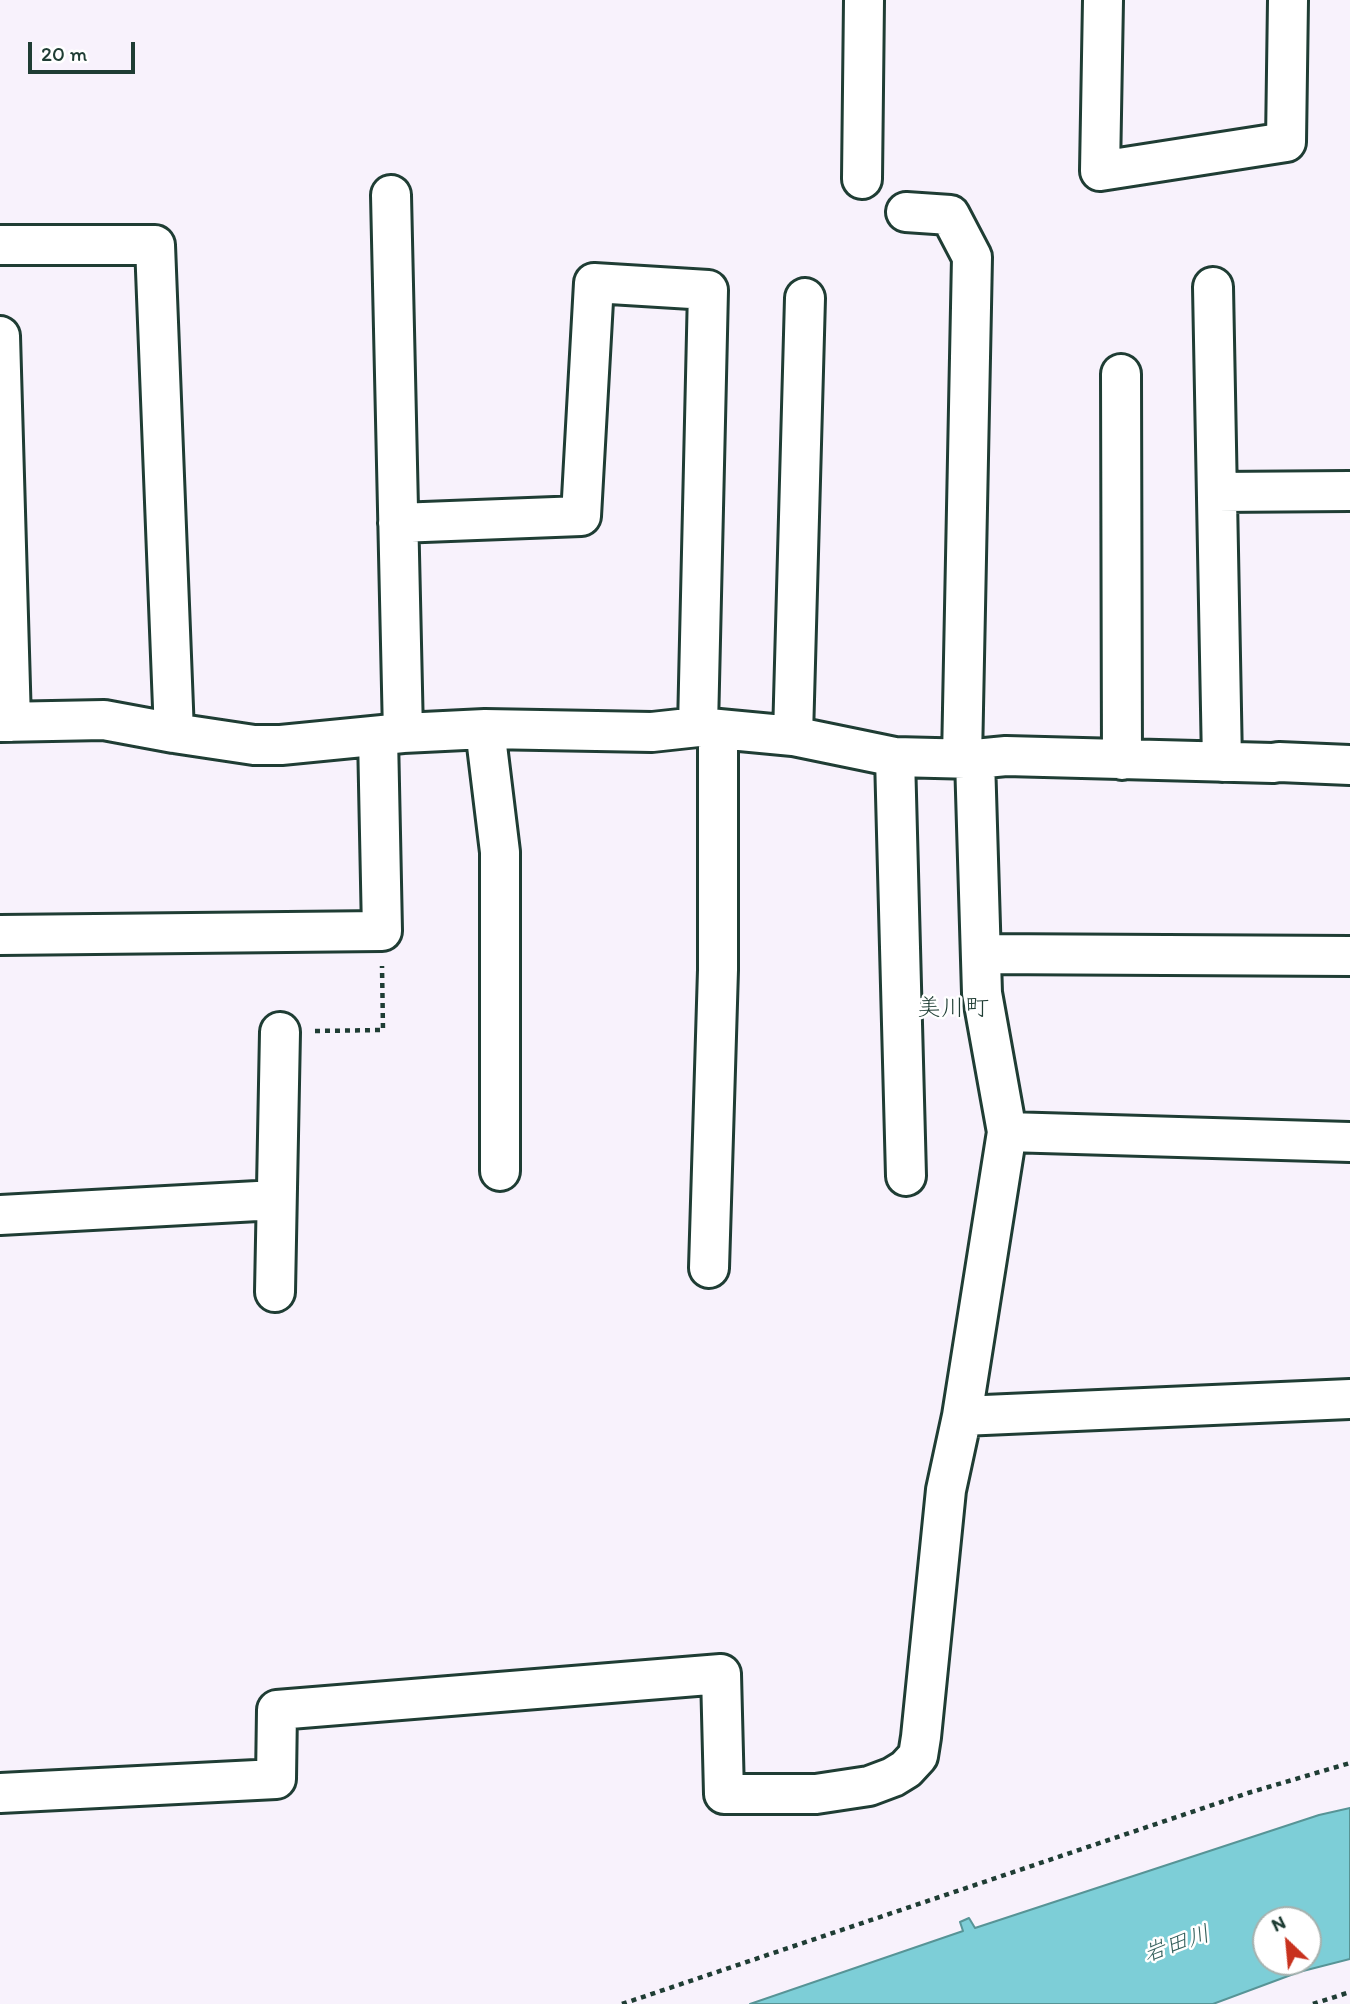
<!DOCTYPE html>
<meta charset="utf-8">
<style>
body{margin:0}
#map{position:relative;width:1350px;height:2004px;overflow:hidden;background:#f8f2fc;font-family:Itim,sans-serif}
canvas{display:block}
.north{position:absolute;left:1252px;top:1906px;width:70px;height:70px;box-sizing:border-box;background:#fff;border:2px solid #a5b1ae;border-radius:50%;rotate:334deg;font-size:19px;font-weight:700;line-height:28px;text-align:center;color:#1f3d34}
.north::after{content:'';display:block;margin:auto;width:24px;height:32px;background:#c8321e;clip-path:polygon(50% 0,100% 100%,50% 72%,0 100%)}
.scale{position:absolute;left:28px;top:42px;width:107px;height:32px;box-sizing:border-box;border:4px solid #1f3d34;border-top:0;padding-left:9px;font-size:21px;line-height:24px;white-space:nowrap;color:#1f3d34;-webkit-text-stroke:5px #fff;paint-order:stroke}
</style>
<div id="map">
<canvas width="1350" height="2004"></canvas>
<div class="north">N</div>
<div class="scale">20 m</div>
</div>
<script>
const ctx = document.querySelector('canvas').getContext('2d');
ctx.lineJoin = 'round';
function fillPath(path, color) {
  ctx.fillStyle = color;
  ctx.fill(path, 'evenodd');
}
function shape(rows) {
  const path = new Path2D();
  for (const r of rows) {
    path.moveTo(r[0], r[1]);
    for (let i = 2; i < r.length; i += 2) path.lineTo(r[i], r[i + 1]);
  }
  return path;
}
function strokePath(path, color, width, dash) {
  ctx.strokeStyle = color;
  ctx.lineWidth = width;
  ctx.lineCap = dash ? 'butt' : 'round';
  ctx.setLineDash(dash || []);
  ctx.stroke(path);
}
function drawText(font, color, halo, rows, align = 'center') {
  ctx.font = font + ' Itim,"Klee One",sans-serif';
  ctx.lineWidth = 5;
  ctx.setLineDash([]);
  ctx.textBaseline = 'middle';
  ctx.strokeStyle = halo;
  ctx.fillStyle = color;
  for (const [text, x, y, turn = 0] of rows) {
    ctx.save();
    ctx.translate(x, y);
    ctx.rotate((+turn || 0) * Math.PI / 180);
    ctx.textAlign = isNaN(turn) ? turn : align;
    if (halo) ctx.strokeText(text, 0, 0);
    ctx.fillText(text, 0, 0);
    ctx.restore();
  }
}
const water = shape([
 [1350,1808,1350,1959,1299,1972,1213,2004,750,2004,963,1931,960,1922,969,1918,975,1928,1319,1815,1350,1808],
 [1266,1920,1308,1920,1308,1962,1266,1962,1266,1920]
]);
const path = shape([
 [315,1031,383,1030,382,966],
 [622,2004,1248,1793,1350,1763],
 [1313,2004,1350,1992]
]);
const minor = shape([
 [1103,0,1100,171,1286,142,1288,0],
 [862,179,864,0],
 [391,195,403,733],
 [906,212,950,215,972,257,962,759],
 [0,245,155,245,174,733],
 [1213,287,1222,762],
 [0,336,11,722],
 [1121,374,1122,760],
 [1217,492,1350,491],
 [398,523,581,516,594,283,708,290,698,727],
 [0,722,104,720,174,733,254,745,281,745,403,733,485,729,652,732,698,727,793,736,895,757,975,759,1006,756,1273,763,1279,762,1350,765],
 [485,729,500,852,500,1171],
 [793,736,805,298],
 [895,757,906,1176],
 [0,935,382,931,378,736],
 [982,954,1350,956],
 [1007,1132,1350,1142],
 [0,1215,276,1200],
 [709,1268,718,970,718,731],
 [275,1292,280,1032],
 [962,1416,1350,1399],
 [0,1793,276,1779,277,1710,721,1674,724,1794,816,1794,869,1786,893,1777,906,1769,918,1756,921,1737,946,1490,962,1416,1007,1132,982,993,975,759]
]);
const waterNames = [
 ["岩田川",1177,1945,-19]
];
const quarterNames = [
 ["美川町",953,1009]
];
fillPath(water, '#7dced7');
strokePath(water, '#579496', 2);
strokePath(minor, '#1f3d34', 44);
strokePath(path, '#1f3d34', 4.5, [5, 5]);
strokePath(minor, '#fff', 38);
drawText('italic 23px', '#36615d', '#fff', waterNames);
drawText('24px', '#1f3d34', '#fff', quarterNames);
</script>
